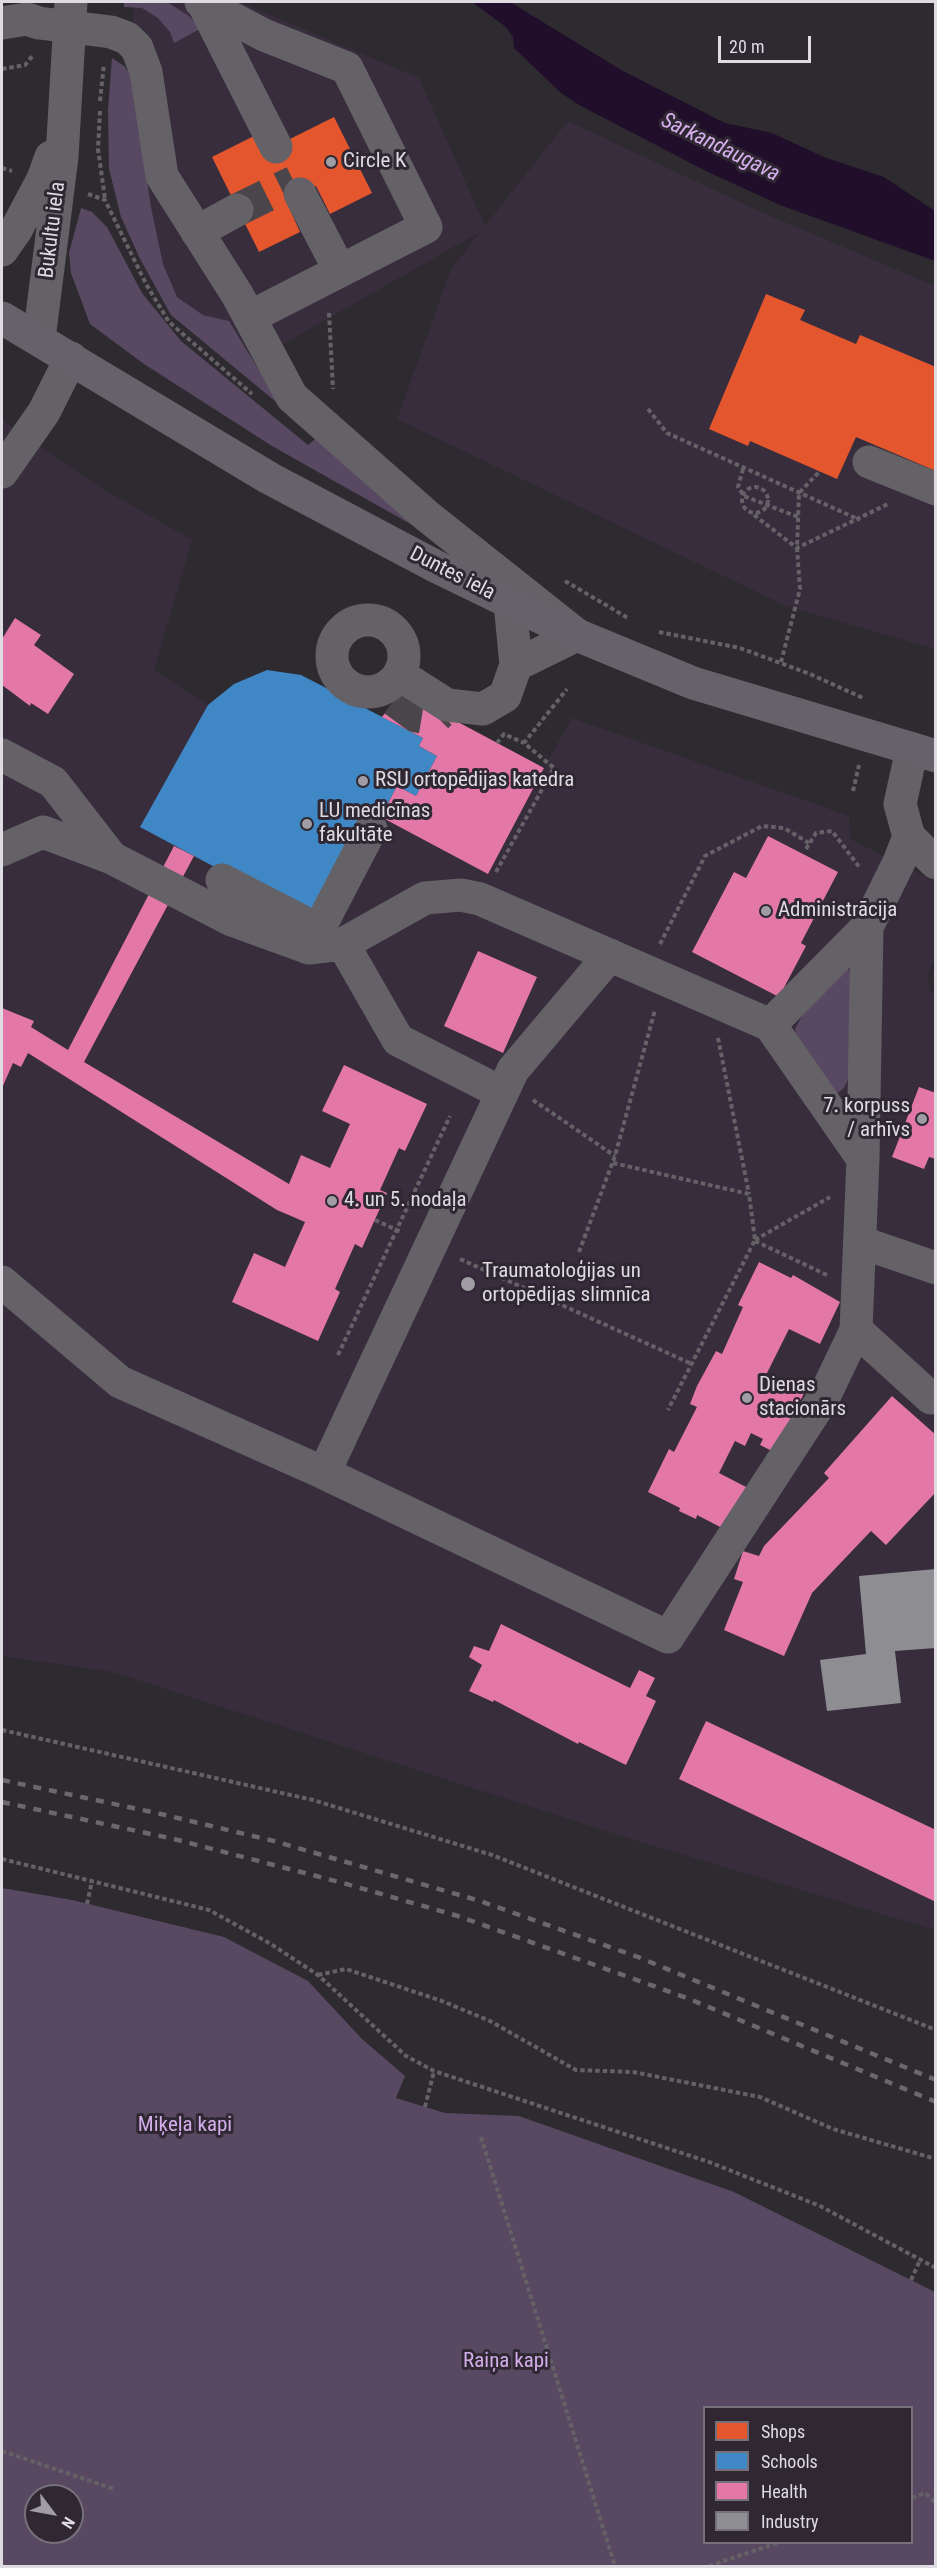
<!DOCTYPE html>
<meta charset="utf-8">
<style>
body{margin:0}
#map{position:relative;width:937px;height:2568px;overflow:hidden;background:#2e2b30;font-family:"Roboto Condensed",sans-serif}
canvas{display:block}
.frame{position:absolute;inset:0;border:3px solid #dfdbe2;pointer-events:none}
.legend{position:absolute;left:703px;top:2406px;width:210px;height:138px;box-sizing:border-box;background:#2f2833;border:2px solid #757079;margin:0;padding:8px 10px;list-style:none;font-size:18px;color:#dfdbe2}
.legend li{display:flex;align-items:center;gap:12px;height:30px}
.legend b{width:30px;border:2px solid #757079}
.north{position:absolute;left:24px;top:2484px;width:60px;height:60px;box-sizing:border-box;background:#2f2833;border:2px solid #757079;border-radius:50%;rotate:122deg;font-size:16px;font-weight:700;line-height:24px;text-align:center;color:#dfdbe2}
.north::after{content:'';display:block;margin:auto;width:21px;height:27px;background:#a19da4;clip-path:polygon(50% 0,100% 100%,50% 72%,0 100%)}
.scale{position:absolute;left:718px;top:36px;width:93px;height:27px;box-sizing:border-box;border:3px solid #dfdbe2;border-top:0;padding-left:8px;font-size:18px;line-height:21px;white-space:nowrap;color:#dfdbe2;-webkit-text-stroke:4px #2f2833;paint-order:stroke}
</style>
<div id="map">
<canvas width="937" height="2568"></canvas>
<div class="frame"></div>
<ul class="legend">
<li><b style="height:16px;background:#e4572e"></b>Shops</li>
<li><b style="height:16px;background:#3f88c5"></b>Schools</li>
<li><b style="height:16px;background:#e377a8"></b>Health</li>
<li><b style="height:16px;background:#8d8d92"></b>Industry</li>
</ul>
<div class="north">N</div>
<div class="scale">20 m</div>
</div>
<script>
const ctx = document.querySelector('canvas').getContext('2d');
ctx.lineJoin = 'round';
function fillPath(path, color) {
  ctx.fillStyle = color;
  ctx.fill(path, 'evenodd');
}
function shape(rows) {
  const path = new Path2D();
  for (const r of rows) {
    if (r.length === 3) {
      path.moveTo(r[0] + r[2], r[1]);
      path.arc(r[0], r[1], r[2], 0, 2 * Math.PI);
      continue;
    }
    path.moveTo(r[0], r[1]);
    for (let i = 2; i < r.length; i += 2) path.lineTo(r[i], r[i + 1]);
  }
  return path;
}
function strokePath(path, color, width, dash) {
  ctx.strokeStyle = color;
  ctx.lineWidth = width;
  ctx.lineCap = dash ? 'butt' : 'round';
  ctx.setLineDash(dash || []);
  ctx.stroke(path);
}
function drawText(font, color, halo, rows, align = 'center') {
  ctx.font = font + ' "Roboto Condensed",sans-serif';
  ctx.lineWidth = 6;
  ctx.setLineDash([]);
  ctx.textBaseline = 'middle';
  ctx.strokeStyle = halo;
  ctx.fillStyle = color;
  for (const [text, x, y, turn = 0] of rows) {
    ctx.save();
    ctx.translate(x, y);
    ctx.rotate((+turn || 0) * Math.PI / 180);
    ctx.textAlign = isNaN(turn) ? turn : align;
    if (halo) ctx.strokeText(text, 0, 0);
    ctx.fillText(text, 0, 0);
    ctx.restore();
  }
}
const built = shape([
 [134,2,240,2,419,78,485,226,568,121,761,212,935,286,935,649,786,606,397,419,451,270,480,232,255,360,229,321,203,315,177,297,163,264,151,207,132,77],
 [2,420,103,489,192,540,154,670,208,705,234,684,267,670,301,675,423,738,446,716,544,768,572,718,849,816,850,839,935,881,935,957,928,975,930,990,936,997,935,1930,631,1839,113,1672,2,1656]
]);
const green = shape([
 [124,2,167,2,189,16,200,29,174,43,170,32,158,18,142,8,124,7],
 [112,58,124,66,132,77,151,207,163,264,177,297,203,315,229,321,281,406,171,315,140,259,121,217,109,169,108,110],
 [81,208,92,212,107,227,142,293,181,341,308,445,315,439,350,467,414,526,272,446,144,364,90,324,71,273,69,253],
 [846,968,850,971,852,1071,844,1088,835,1095,798,1044,795,1029,810,1001],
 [2,1888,72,1900,224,1937,308,1981,362,2039,405,2076,396,2098,445,2113,519,2116,734,2192,935,2292,935,2566,2,2566],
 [704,2408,912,2408,912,2542,704,2542],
 [36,2496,72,2496,72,2532,36,2532]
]);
const water = shape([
 [472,2,510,2,623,71,725,123,772,133,824,157,884,177,935,211,935,261,780,205,706,171,579,105,561,93,514,48,513,37,506,27]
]);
const shops = shape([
 [334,117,372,193,330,214,316,186,286,201,300,232,259,252,212,157,254,136,262,153],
 [766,294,805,310,800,320,856,344,860,335,936,367,936,471,856,437,837,479,750,441,748,446,709,429]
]);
const schools = shape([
 [267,670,301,675,423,738,419,746,437,756,416,796,397,786,381,817,366,809,308,917,140,827,208,705,234,684]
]);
const health = shape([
 [15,618,41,635,34,645,74,674,48,714,31,703,30,706,2,685,2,639],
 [398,696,415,699,544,768,488,874,381,817,397,786,416,796,437,756,419,746,423,738,382,717],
 [768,836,838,872,801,943,806,946,779,997,692,952,734,872,746,878],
 [174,846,194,856,84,1062,289,1184,301,1155,330,1168,350,1124,322,1111,344,1065,427,1104,405,1151,399,1148,380,1190,387,1193,362,1248,355,1244,335,1289,340,1292,318,1341,232,1302,254,1253,285,1267,305,1222,277,1210,28,1053,21,1067,13,1063,2,1088,2,1008,34,1021,31,1027,68,1050],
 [478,951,537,977,503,1053,444,1026],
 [919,1087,936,1093,936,1159,929,1157,924,1169,892,1157],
 [759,1262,791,1278,793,1275,840,1302,820,1344,789,1329,766,1375,804,1393,779,1446,774,1452,760,1445,763,1439,751,1433,745,1446,735,1441,719,1473,750,1489,730,1532,697,1515,696,1519,679,1511,680,1508,648,1492,669,1449,674,1452,697,1407,690,1404,697,1386,716,1351,722,1354,743,1307,738,1305],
 [892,1396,936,1435,936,1492,886,1545,871,1531,812,1593,784,1656,724,1630,743,1582,734,1579,743,1551,759,1556,764,1546,829,1478,824,1473],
 [501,1624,630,1688,639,1670,655,1678,646,1696,656,1701,626,1765,579,1742,578,1744,494,1700,493,1702,469,1691,482,1665,469,1657,474,1646,489,1651],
 [706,1721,936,1830,936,1902,679,1779]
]);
const industry = shape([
 [936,1569,936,1648,895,1651,901,1703,827,1711,820,1660,866,1654,859,1576]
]);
const minorTunnel = shape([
 [237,210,294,182],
 [394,700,416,716,434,719,440,713]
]);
const path = shape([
 [2,69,25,65,34,54],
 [100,101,104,64],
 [100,111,98,149,105,199],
 [2,168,12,171],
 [88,194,105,200,146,284,169,322,252,394],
 [329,313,333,389],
 [648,409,667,433,860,520],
 [743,469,738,487,744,496,798,517],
 [755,500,13],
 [754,515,797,548,888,504],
 [565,581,628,618],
 [659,632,740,648,810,674,863,698],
 [781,662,800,589,797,548,799,493,820,471],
 [497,743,504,734,524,743],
 [853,791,859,765],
 [806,849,816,833,832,831,860,868],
 [496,872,554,768,524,743,567,689],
 [660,944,705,856,762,826,784,828,809,843],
 [718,1038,749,1194],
 [533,1100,615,1156],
 [613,1163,749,1194,755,1240,668,1410],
 [375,1220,401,1232],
 [755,1240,830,1197],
 [755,1241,827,1275],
 [579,1252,615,1156,655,1010],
 [460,1259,692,1364],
 [338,1355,450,1116],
 [2,1730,313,1800,492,1855,936,2030],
 [2,1859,209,1910,271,1944,318,1975,406,2056,434,2071,709,2162,820,2206,936,2268],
 [87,1904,92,1881],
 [318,1975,346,1969,442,2001,490,2021,576,2070,633,2072,760,2097,833,2129,936,2159],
 [425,2107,434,2071],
 [481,2137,615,2566],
 [911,2280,920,2260],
 [2,2451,114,2489],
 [912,2498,925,2493,936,2503],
 [709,2566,780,2542]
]);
const minor = shape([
 [201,2,264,35,347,68,426,227,250,317],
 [203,3,276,147],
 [2,23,27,19,39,23,111,32,127,38,137,48,146,72,162,176,238,296,292,397,427,516,577,635,516,665,510,603],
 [300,194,339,269],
 [197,232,237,210],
 [2,250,16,230,43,179,51,157],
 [39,339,62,157,71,2],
 [869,462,936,489],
 [2,472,44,412,71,358],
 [368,656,36],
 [400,675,447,705,483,709,505,696,516,665],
 [912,749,900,804,909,837,936,863],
 [2,755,53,782,112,858],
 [2,850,43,832,112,858,232,920,309,948,343,944,425,898,461,895,480,899,770,1025,867,927],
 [222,880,305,923,309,948],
 [343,944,398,1040,502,1093],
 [309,948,371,829],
 [770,1025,863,1159,867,927,899,862,909,837],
 [863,1159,856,1330,931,1398],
 [860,1242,936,1268],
 [2,1282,120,1382,324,1473,668,1637,824,1397,856,1330],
 [324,1473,513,1070,610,955]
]);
const major = shape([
 [2,318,269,478,435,566,577,635,693,683,936,756]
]);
const rail = shape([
 [2,1780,161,1814,274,1841,480,1901,638,1957,936,2080],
 [2,1802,174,1839,343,1883,458,1916,687,1998,936,2102]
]);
const markers = [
 [331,162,6,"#a19da4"],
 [363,781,6,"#a19da4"],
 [307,824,6,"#a19da4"],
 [766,911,6,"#a19da4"],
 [922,1119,6,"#a19da4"],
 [332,1201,6,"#a19da4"],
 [468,1284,8,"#a19da4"],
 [747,1398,6,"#a19da4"]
];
const poiNames = [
 ["Circle K",343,162],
 ["RSU ortopēdijas katedra",375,781],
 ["LU medicīnas",319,812],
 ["fakultāte",319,836],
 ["Administrācija",778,911],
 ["7. korpuss",910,1107,"right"],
 ["/ arhīvs",910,1131,"right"],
 ["4. un 5. nodaļa",344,1201],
 ["Traumatoloģijas un",482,1272],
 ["ortopēdijas slimnīca",482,1296],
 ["Dienas",759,1386],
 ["stacionārs",759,1410]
];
const streetNames = [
 ["Bukultu iela",53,230,-83],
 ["Duntes iela",452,574,27]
];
const parkNames = [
 ["Miķeļa kapi",185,2126],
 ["Raiņa kapi",506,2362]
];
const waterNames = [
 ["Sarkandaugava",720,148,26]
];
fillPath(built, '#372d3c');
fillPath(green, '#584861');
fillPath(water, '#210e2b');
fillPath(shops, '#e4572e');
fillPath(schools, '#3f88c5');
fillPath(health, '#e377a8');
fillPath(industry, '#8d8d92');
strokePath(minorTunnel, '#49454b', 33, [33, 16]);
strokePath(path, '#656267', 4, [4.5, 3]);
strokePath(minor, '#656267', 33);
strokePath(major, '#666269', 33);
strokePath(rail, '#6b686c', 4.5, [8, 8]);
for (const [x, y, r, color] of markers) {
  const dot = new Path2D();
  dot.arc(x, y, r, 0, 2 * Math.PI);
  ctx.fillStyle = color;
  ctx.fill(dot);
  strokePath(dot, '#2f2833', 2);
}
drawText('21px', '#dfdbe2', '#2f2833', poiNames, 'left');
drawText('21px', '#dfdbe2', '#2f2833', streetNames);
drawText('21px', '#d3ade9', '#2f2833', parkNames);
drawText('italic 22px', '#d5afeb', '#2f2833', waterNames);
</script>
